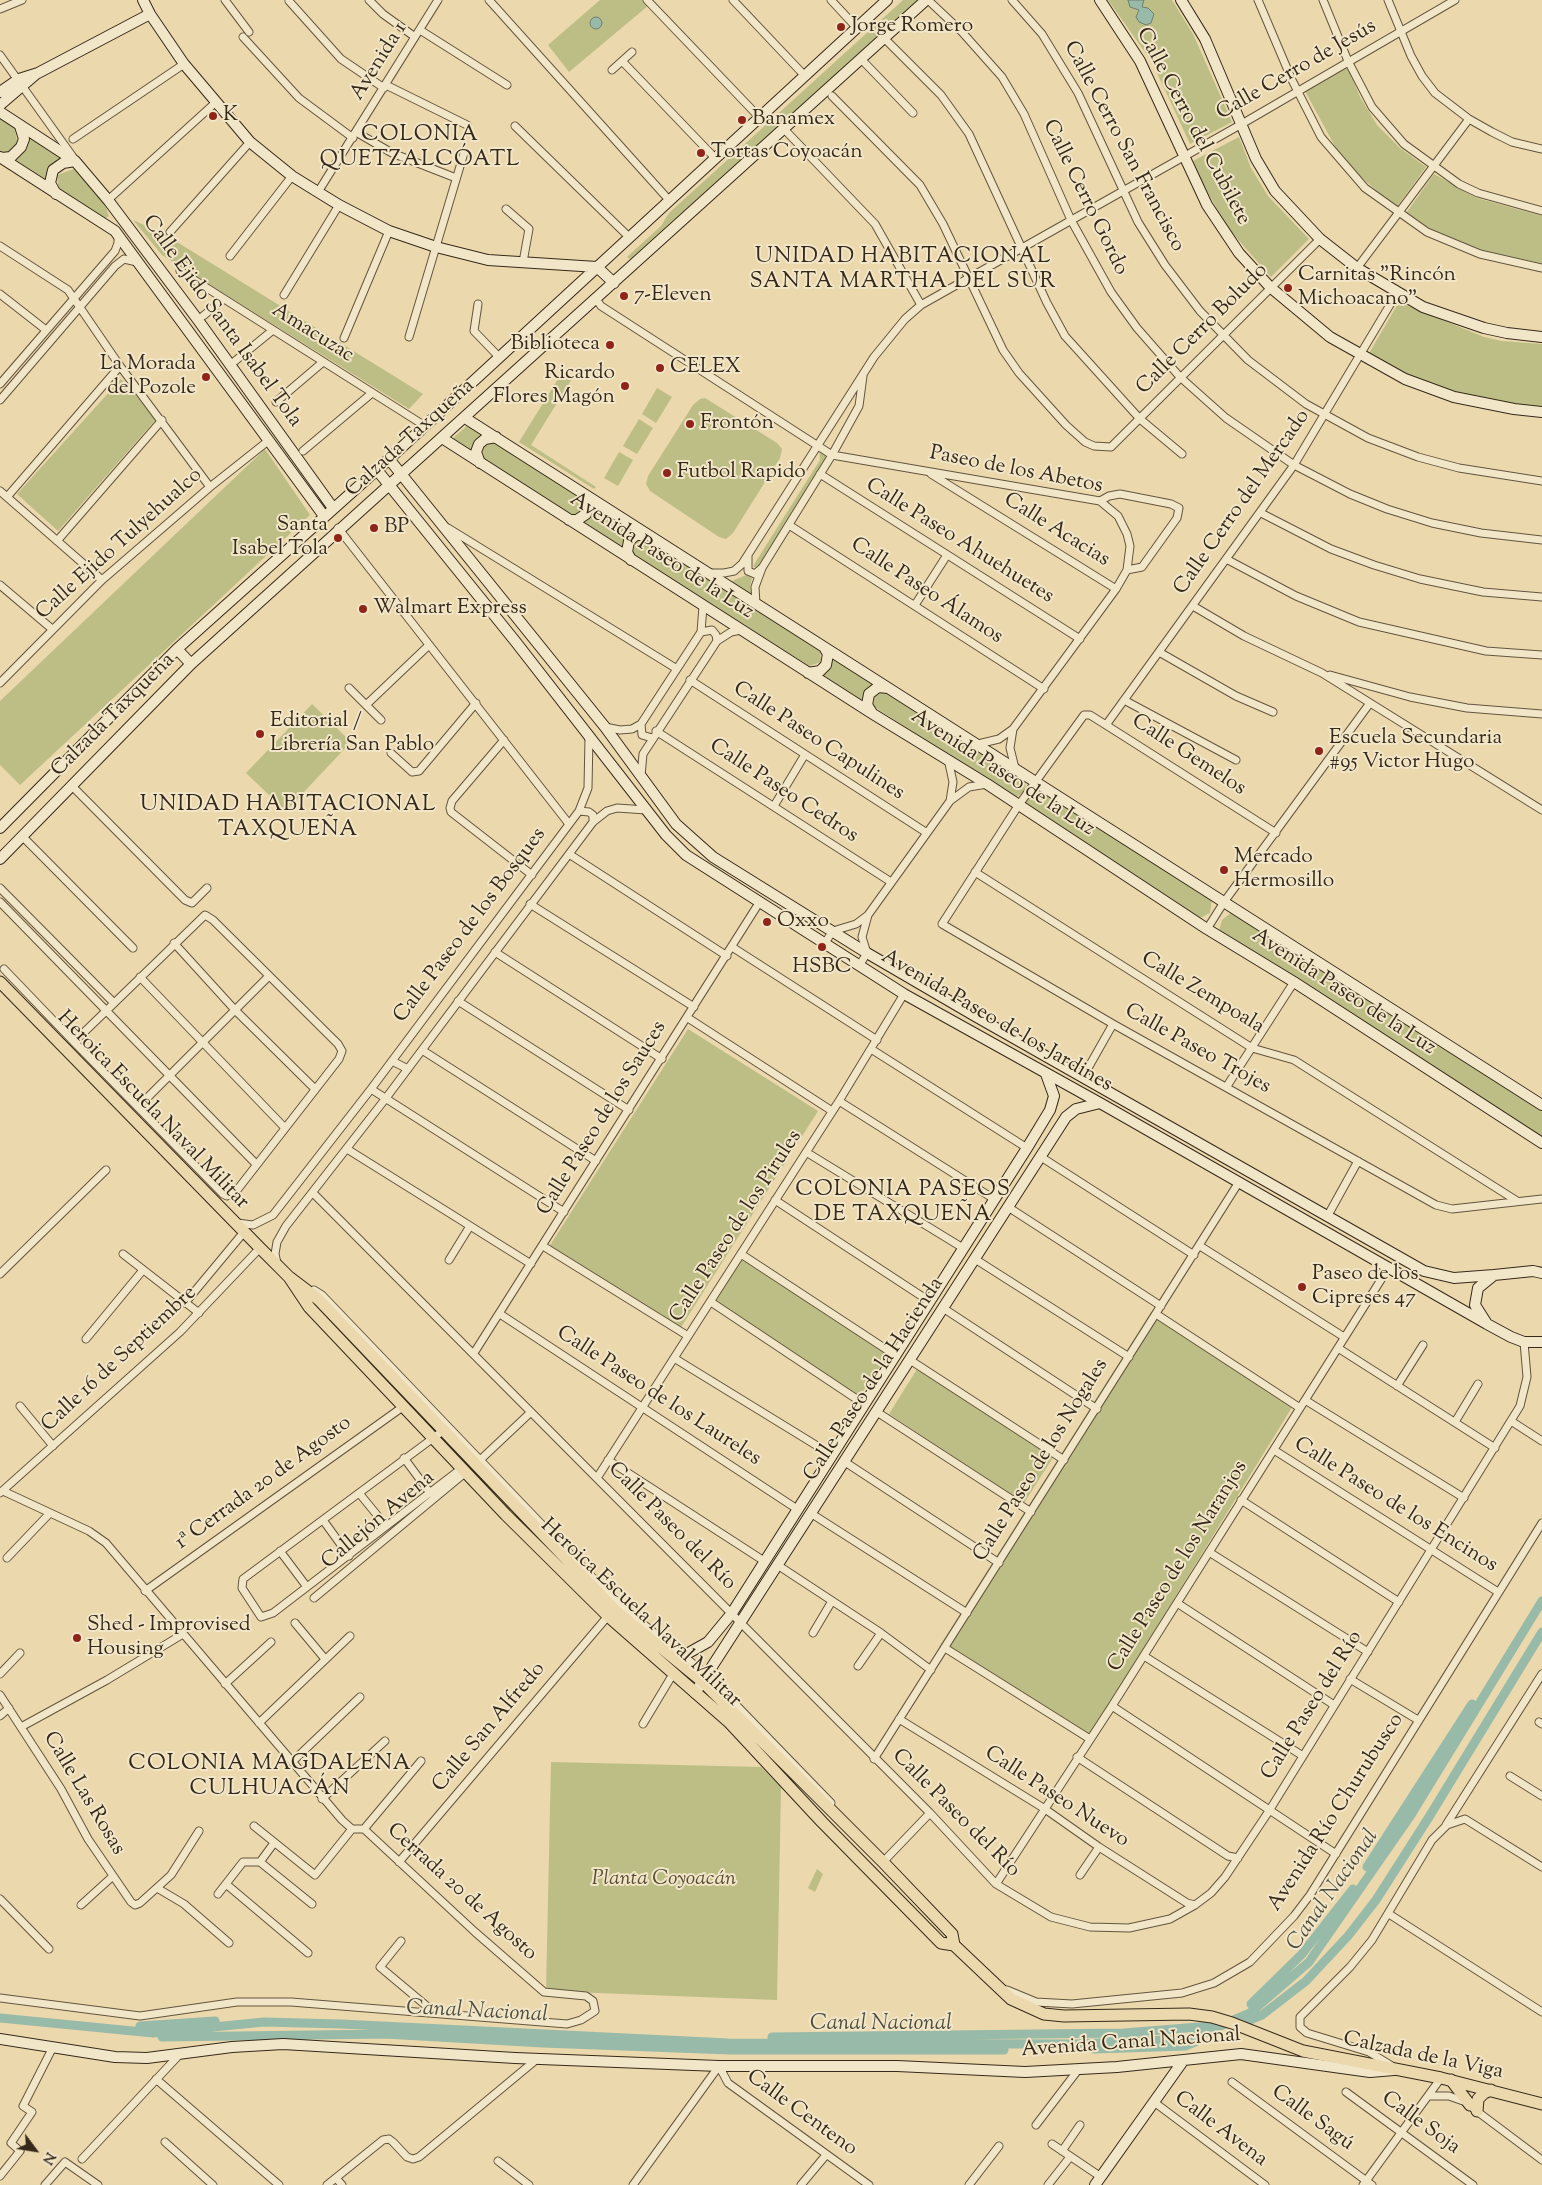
<!DOCTYPE html>
<meta charset="utf-8">
<style>
body{margin:0}
#map{position:relative;width:1542px;height:2185px;overflow:hidden;background:#ebd8ac;font-family:"Sorts Mill Goudy",serif}
canvas{display:block}
.north{position:absolute;left:10px;top:2125px;width:50px;height:50px;-webkit-text-stroke:4px #f2e6c9;paint-order:stroke;rotate:121deg;font-size:14px;font-weight:700;line-height:20px;text-align:center;color:#36291a}
.north::after{content:'';display:block;margin:auto;width:18px;height:22px;background:#36291a;clip-path:polygon(50% 0,100% 100%,50% 72%,0 100%)}
</style>
<div id="map">
<canvas width="1542" height="2185"></canvas>
<div class="north">N</div>
</div>
<script>
const ctx = document.querySelector('canvas').getContext('2d');
ctx.lineJoin = 'round';
function fillPath(path, color) {
  ctx.fillStyle = color;
  ctx.fill(path, 'evenodd');
}
function shape(rows) {
  const path = new Path2D();
  for (const r of rows) {
    if (r.length === 3) {
      path.moveTo(r[0] + r[2], r[1]);
      path.arc(r[0], r[1], r[2], 0, 2 * Math.PI);
      continue;
    }
    path.moveTo(r[0], r[1]);
    for (let i = 2; i < r.length; i += 2) path.lineTo(r[i], r[i + 1]);
  }
  return path;
}
function strokePath(path, color, width, dash) {
  ctx.strokeStyle = color;
  ctx.lineWidth = width;
  ctx.lineCap = dash ? 'butt' : 'round';
  ctx.setLineDash(dash || []);
  ctx.stroke(path);
}
function drawText(font, color, halo, rows, align = 'center') {
  ctx.font = font + ' "Sorts Mill Goudy",serif';
  ctx.lineWidth = 4;
  ctx.setLineDash([]);
  ctx.textBaseline = 'middle';
  ctx.strokeStyle = halo;
  ctx.fillStyle = color;
  for (const [text, x, y, turn = 0] of rows) {
    ctx.save();
    ctx.translate(x, y);
    ctx.rotate((+turn || 0) * Math.PI / 180);
    ctx.textAlign = isNaN(turn) ? turn : align;
    if (halo) ctx.strokeText(text, 0, 0);
    ctx.fillText(text, 0, 0);
    ctx.restore();
  }
}
const green = shape([
 [600,0,645,0,649,5,569,72,548,45],
 [903,0,918,0,630,259,627,257,661,226,669,213],
 [1108,0,1172,0,1193,34,1232,122,1190,144,1152,62],
 [1348,67,1360,97,1377,125,1400,148,1426,167,1396,208,1343,161,1305,91],
 [0,113,13,121,18,145,23,148,18,126,72,164,56,169,53,190,0,153],
 [1239,137,1251,168,1268,196,1309,239,1271,277,1227,227,1191,162],
 [74,169,104,202,109,216,104,219,59,193,57,175],
 [1434,174,1477,198,1542,216,1542,268,1480,255,1404,216],
 [133,220,164,234,423,394,409,409,162,255],
 [1399,302,1484,337,1502,341,1542,344,1542,406,1516,405,1456,394,1408,376,1368,355],
 [563,371,573,377,531,445,596,487,594,489,519,442],
 [121,379,157,418,58,531,17,494],
 [657,388,672,397,656,423,642,414],
 [705,398,777,443,782,449,780,458,733,533,726,539,719,537,650,491,646,484,648,476,693,405,700,399],
 [639,419,653,428,637,454,623,446],
 [468,425,483,435,475,440,473,451,453,438],
 [489,442,496,442,580,496,581,510,575,515,569,514,484,459,482,446],
 [819,448,829,454,757,569,753,566,820,460],
 [265,449,310,515,20,785,0,765,0,701],
 [619,452,633,460,618,486,604,478],
 [591,504,635,532,624,549,581,521],
 [644,538,820,650,821,662,809,666,633,554,635,543],
 [746,575,752,578,750,587,752,596,730,582],
 [832,657,876,685,865,702,821,674],
 [883,690,1026,781,1024,792,1015,798,873,706,874,696],
 [312,704,351,742,286,811,246,773],
 [1036,789,1212,899,1210,913,1198,919,1025,804],
 [1232,912,1542,1112,1542,1141,1219,931,1222,920],
 [688,1029,818,1111,678,1332,547,1250],
 [741,1259,888,1355,859,1397,712,1307],
 [1151,1312,1294,1404,1086,1742,939,1647],
 [919,1366,1054,1456,1024,1503,889,1414],
 [551,1762,761,1767,781,1787,777,2000,546,1991],
 [817,1869,823,1874,815,1892,808,1888]
]);
const water = shape([
 [1128,0,1144,0,1142,7,1148,8,1154,14,1151,23,1146,25,1139,22,1136,17,1139,10,1130,7,1128,0],
 [596,23,6]
]);
const canal = shape([
 [1367,1867,1472,1704],
 [1251,2004,1302,1954,1353,1889],
 [0,2018,153,2033,264,2022,341,2024,728,2043,1075,2044,1190,2039,1250,2013,1309,1962,1411,1815,1542,1601],
 [140,2026,215,2021],
 [1235,2026,1262,2015,1306,1981,1348,1936,1376,1900,1429,1817,1542,1632],
 [162,2037,385,2034,543,2043,730,2050,1004,2050],
 [772,2037,1124,2033,1211,2026,1216,2023],
 [1094,2049,1185,2046,1195,2042]
]);
const street = shape([
 [225,0,249,32],
 [369,0,383,14,415,37],
 [489,0,669,200],
 [647,0,759,117],
 [733,0,804,75],
 [831,0,856,27],
 [928,0,962,32,1002,77,1024,114,1071,220,1111,292,1137,328,1180,377,1226,418,1294,465,1350,494,1387,509,1432,523,1481,533,1542,540],
 [1012,0,1042,34,1078,93,1138,222,1165,265,1200,311,1248,360,1306,404,1368,438,1418,457,1459,468,1542,481],
 [1258,0,1292,80,1321,137,1365,188,1427,232,1480,254,1542,268],
 [1323,0,1348,61,1372,107,1404,144,1459,184,1478,193,1542,211],
 [1388,0,1411,56,1422,76,1435,93,1469,119,1492,132,1512,142,1542,149],
 [289,1,341,59,384,88],
 [0,9,22,0],
 [420,30,507,85],
 [243,37,299,98,353,138],
 [884,38,941,95,969,134,1047,303,1065,336,1140,419,1182,454],
 [0,55,73,157],
 [861,59,913,113],
 [622,61,715,158],
 [612,70,632,52],
 [386,85,467,125],
 [832,96,920,185,943,224,1003,350,1019,373,1066,425,1085,442,1094,446,1111,447,1320,239],
 [515,126,629,237],
 [784,129,875,224,921,305],
 [356,132,392,153,456,178],
 [73,139,184,64],
 [318,192,438,0],
 [108,200,215,103],
 [506,209,529,229,523,262],
 [170,232,250,142],
 [0,246,68,290,120,366,210,487],
 [230,256,292,176],
 [1357,268,1469,119],
 [180,271,425,426],
 [0,294,46,330],
 [284,295,339,205],
 [596,299,601,306,832,455,1100,501,1118,516,1127,534,1130,546,1127,570,1116,589,1013,729,999,739,978,744],
 [478,304,474,331,499,357],
 [203,316,224,299],
 [409,337,464,153],
 [344,338,389,231],
 [235,361,273,330],
 [0,384,115,251,118,243,118,234],
 [0,400,115,266,124,259,137,262],
 [276,402,323,362],
 [303,451,372,393],
 [820,474,1080,639],
 [931,474,1116,589],
 [0,491,102,580],
 [7,497,120,366],
 [1100,501,1109,496,1120,494,1171,504,1179,508,1177,518,1142,567,1127,570],
 [1261,513,1331,549,1374,565,1420,579,1483,592,1542,597],
 [789,525,1044,689],
 [338,528,569,824],
 [448,528,677,669],
 [57,541,162,420],
 [748,556,748,571,755,574,762,568],
 [1228,560,1296,596,1359,622,1486,651,1542,655],
 [709,573,724,573,734,571,742,564,874,357,905,319,921,305,1240,125,1455,0],
 [0,585,52,629],
 [756,604,755,587,762,568,832,455,859,406,863,376],
 [915,605,947,555],
 [1193,606,1244,636,1322,673,1542,810],
 [701,632,712,630,716,635,717,641],
 [1159,652,1236,696,1273,712],
 [1330,675,1410,697,1467,708,1542,714],
 [690,680,927,833],
 [0,683,102,580,210,487,268,441],
 [349,688,381,720],
 [1124,700,1236,760],
 [366,705,428,646],
 [641,724,642,735,652,738],
 [1106,725,1294,465,1397,293],
 [605,727,620,730,632,729,641,724,701,632,703,606],
 [1013,729,1010,748,1015,768],
 [656,731,891,882],
 [504,740,452,801,450,808,451,812,532,875],
 [391,753,412,772,419,771,476,703],
 [948,759,953,782,950,801],
 [641,776,643,754,717,641,731,632,741,630],
 [71,785,185,900,192,903,207,888],
 [774,806,804,756],
 [579,811,589,812,593,815,593,822],
 [1276,833,1106,725,1090,715,1084,715,1018,806,942,924,1113,1024,1436,1205,1452,1209,1542,1199],
 [22,836,133,948],
 [569,854,727,956],
 [975,872,1252,1048,1294,1060,1517,1201],
 [0,888,113,1002],
 [0,902,256,1164],
 [530,904,694,1007],
 [1207,929,1224,902,1370,703],
 [174,943,235,1010,315,1089],
 [824,944,833,931,856,924,868,915],
 [732,947,877,1040],
 [495,952,662,1059],
 [859,966,867,953,862,937,868,915,950,801,969,787,987,784],
 [4,969,74,1042,223,1194,227,1196,234,1194,339,1059,342,1051,338,1044,213,920,205,915,74,1042],
 [140,977,285,1128],
 [458,1001,629,1110],
 [688,1018,832,1111],
 [871,1049,1027,1148],
 [422,1050,596,1161],
 [392,1061,408,1069],
 [1083,1077,1113,1024],
 [1227,1086,1294,982],
 [371,1089,564,1212],
 [839,1101,994,1199],
 [138,1107,269,976],
 [347,1149,531,1264],
 [806,1152,963,1248],
 [1041,1157,1194,1255],
 [313,1193,930,1813,996,1884,1051,1917,1090,1927,1129,1928,1170,1919,1195,1905,1211,1893,1225,1877,1269,1811,1520,1406,1527,1377,1524,1342],
 [775,1200,929,1301],
 [1008,1207,1161,1306],
 [1327,1217,1358,1161],
 [237,1223,253,1225,273,1215,371,1089,579,811,588,788,589,737],
 [543,1246,688,1336],
 [1200,1246,1344,1337],
 [123,1254,199,1313],
 [741,1254,895,1355],
 [975,1259,1129,1357],
 [449,1260,470,1226],
 [277,1263,275,1254,277,1242,286,1226,386,1098,593,822,607,811,617,808,646,810],
 [0,1274,106,1170],
 [314,1290,322,1295,618,1604,706,1674,831,1803],
 [711,1302,864,1404],
 [185,1303,244,1232],
 [943,1308,1097,1409],
 [500,1314,797,1509],
 [1156,1314,1300,1408],
 [86,1339,143,1270],
 [1338,1348,1495,1448],
 [474,1353,759,903],
 [674,1358,832,1455],
 [910,1360,1064,1460],
 [1397,1386,1423,1345],
 [1305,1400,1464,1498],
 [20,1406,53,1446],
 [877,1412,1031,1512],
 [1511,1421,1542,1441],
 [1455,1422,1478,1384],
 [444,1430,243,1579,242,1588,261,1617,273,1613,462,1468],
 [1274,1450,1498,1592],
 [404,1458,430,1493],
 [608,1460,764,1561],
 [478,1462,531,1412],
 [845,1462,999,1563],
 [597,1478,839,1101,904,994],
 [0,1493,180,1332,260,1248],
 [359,1493,386,1526],
 [1241,1500,1399,1602],
 [812,1514,967,1613],
 [323,1520,349,1556],
 [280,1551,307,1587],
 [1209,1552,1368,1652],
 [7,1558,50,1513],
 [779,1566,881,1633,931,1670],
 [145,1591,404,1406],
 [314,1598,466,1472],
 [1177,1603,1334,1705],
 [295,1623,325,1659],
 [813,1633,832,1601],
 [945,1648,1090,1739],
 [1144,1656,1303,1756],
 [858,1666,881,1633],
 [0,1674,20,1653],
 [1350,1679,1418,1720],
 [225,1684,271,1642],
 [0,1695,61,1789,88,1839,131,1902,135,1905,140,1903,171,1875,199,1831],
 [1112,1706,1336,1854],
 [0,1716,9,1708],
 [899,1719,1045,1809,1099,1847,1187,1903,1195,1905],
 [1539,1722,1542,1724],
 [259,1723,350,1636],
 [643,1724,673,1674],
 [21,1727,107,1680,183,1634],
 [1077,1757,1228,1856,1238,1858],
 [874,1759,1239,1182],
 [292,1762,360,1697],
 [1510,1776,1542,1796],
 [322,1799,385,1741],
 [1446,1825,1542,1674],
 [254,1826,315,1875,352,1829],
 [364,1829,421,1761],
 [260,1862,312,1904],
 [399,1862,608,1616],
 [883,1862,930,1813],
 [1080,1875,1099,1847],
 [226,1884,308,1953],
 [996,1884,1112,1706,1389,1267],
 [157,1888,184,1904,229,1943],
 [218,1894,243,1862,260,1862,274,1843],
 [0,1899,49,1949],
 [81,1905,113,1876],
 [1389,1914,1542,2012],
 [401,1941,380,1967,435,2013],
 [1007,1990,1036,2002,1072,2004,1182,1993,1214,1983,1250,1962,1294,1916,1310,1895,1542,1523],
 [0,1998,140,2016,237,2002,291,2002,567,2024,581,2020,595,2011,593,2001,586,1996,544,1992,475,1932,364,1829,352,1829,342,1820,106,1543,89,1531,3,1491],
 [1392,2066,1369,2052,1307,2033,1300,2027,1300,2017,1350,1967,1372,1940,1432,1840,1447,1825,1465,1819,1542,1867],
 [156,2079,279,2185],
 [1232,2082,1372,2185],
 [1346,2092,1473,2185],
 [1428,2096,1449,2096,1466,2102],
 [1154,2102,1265,2185],
 [1474,2109,1542,2160],
 [1036,2125,1078,2070],
 [165,2142,213,2185],
 [1052,2144,1101,2177],
 [1062,2151,1080,2125],
 [82,2159,180,2054],
 [498,2161,529,2185],
 [0,2176,20,2151,11,2143,32,2112,23,2106,53,2047],
 [336,2178,342,2185],
 [45,2185,65,2162,98,2185],
 [327,2185,383,2140,389,2139,393,2142,407,2157,413,2159,419,2157,537,2059],
 [633,2185,719,2066,728,2083,869,2185],
 [801,2185,826,2155],
 [969,2185,999,2146],
 [1048,2185,1070,2157],
 [1363,2185,1441,2078]
]);
const secondary = shape([
 [143,0,150,14,184,64,250,142,292,176,339,205,389,231,436,247,488,260,597,267,614,283],
 [1100,0,1140,61,1207,205,1239,253,1270,287,1330,337,1405,379,1454,397,1514,409,1542,412],
 [1181,0,1205,39,1256,159,1275,191,1320,239,1357,268,1423,307,1484,328,1507,333,1542,337],
 [0,92,19,79,38,73,150,14],
 [0,105,35,75],
 [0,112,75,161,108,200,198,320,333,508],
 [0,157,115,231,324,516],
 [2,158,11,157,21,147,24,139,20,126],
 [56,194,50,183,53,170,63,163,75,161],
 [465,418,1542,1105],
 [442,438,873,714,987,784,1207,929,1294,982,1542,1143],
 [389,459,605,727,676,824,713,857,867,953,975,1016,1424,1271,1454,1278,1494,1275],
 [480,463,476,452,479,444,485,439,496,437],
 [377,470,515,641,666,835,686,855,904,994,1100,1103,1487,1324],
 [569,520,577,520,586,514,589,507,587,496],
 [631,560,627,552,629,541,636,535,647,535],
 [177,649,191,664],
 [808,673,820,671,826,665,828,654,824,647],
 [872,713,867,705,869,694,878,687,888,688],
 [0,828,177,649,389,459,887,0],
 [0,859,191,664,926,0],
 [1542,1273,1533,1271,1494,1275,1478,1288,1475,1305,1487,1324,1511,1337,1524,1342,1542,1342],
 [676,1660,708,1642,732,1613,1027,1148,1050,1110,1054,1096,1046,1074],
 [695,1693,1066,1117,1076,1109,1100,1103],
 [0,2039,115,2057,147,2058,232,2047,283,2044,515,2058,719,2066,897,2066,1025,2072,1117,2067,1241,2054,1370,2072,1394,2070],
 [1095,2185,1183,2061]
]);
const primary = shape([
 [0,982,260,1248,289,1277,318,1299,615,1610,703,1682,883,1862,952,1934,954,1945],
 [289,1277,309,1307,506,1515,608,1616,729,1722,822,1822,941,1943,954,1945,1011,1999,1044,2014,1064,2016,1189,2014,1212,2017,1232,2023,1303,2051,1441,2078,1542,2104],
 [1451,2080,1470,2105],
 [1477,2111,1478,2099,1484,2093,1491,2090]
]);
const markers = [
 [841,27,5,"#8f2418"],
 [213,116,5,"#8f2418"],
 [742,120,5,"#8f2418"],
 [701,153,5,"#8f2418"],
 [1288,288,5,"#8f2418"],
 [624,296,5,"#8f2418"],
 [610,345,5,"#8f2418"],
 [660,368,5,"#8f2418"],
 [206,377,5,"#8f2418"],
 [625,386,5,"#8f2418"],
 [690,424,5,"#8f2418"],
 [667,473,5,"#8f2418"],
 [374,528,5,"#8f2418"],
 [338,538,5,"#8f2418"],
 [363,609,5,"#8f2418"],
 [260,734,5,"#8f2418"],
 [1319,751,5,"#8f2418"],
 [1224,870,5,"#8f2418"],
 [767,922,5,"#8f2418"],
 [822,947,5,"#8f2418"],
 [1302,1287,5,"#8f2418"],
 [77,1638,5,"#8f2418"]
];
const poiNames = [
 ["Jorge Romero",851,27],
 ["K",223,116],
 ["Banamex",752,120],
 ["Tortas Coyoacán",711,153],
 ["Carnitas \"Rincón",1298,276],
 ["Michoacano\"",1298,300],
 ["7-Eleven",634,296],
 ["Biblioteca",600,345,"right"],
 ["La Morada",196,365,"right"],
 ["del Pozole",196,389,"right"],
 ["CELEX",670,368],
 ["Ricardo",615,374,"right"],
 ["Flores Magón",615,398,"right"],
 ["Frontón",700,424],
 ["Futbol Rapido",677,473],
 ["Santa",328,526,"right"],
 ["Isabel Tola",328,550,"right"],
 ["BP",384,528],
 ["Walmart Express",373,609],
 ["Editorial /",270,722],
 ["Librería San Pablo",270,746],
 ["Escuela Secundaria",1329,739],
 ["#95 Victor Hugo",1329,763],
 ["Mercado",1234,858],
 ["Hermosillo",1234,882],
 ["Oxxo",777,922],
 ["HSBC",822,968,"center"],
 ["Paseo de los",1312,1275],
 ["Cipreses 47",1312,1299],
 ["Shed - Improvised",87,1626],
 ["Housing",87,1650]
];
const streetNames = [
 ["Avenida 1",380,62,-58],
 ["Calle Cerro de Jesús",1297,71,-30],
 ["Calle Cerro del Cubilete",1192,127,62],
 ["Calle Cerro San Francisco",1123,147,62],
 ["Calle Cerro Gordo",1084,198,64],
 ["Calle Ejido Santa Isabel Tola",221,322,54],
 ["Calle Cerro Boludo",1203,330,-45],
 ["Amacuzac",312,334,32],
 ["Calzada Taxqueña",411,439,-42],
 ["Paseo de los Abetos",1016,471,11],
 ["Calle Cerro del Mercado",1243,503,-55],
 ["Calle Acacias",1056,531,32],
 ["Calle Paseo Ahuehuetes",959,542,32],
 ["Calle Ejido Tulyehualco",120,545,-42],
 ["Avenida Paseo de la Luz",661,557,33],
 ["Calle Paseo Álamos",926,592,33],
 ["Calzada Taxqueña",114,716,-45],
 ["Calle Paseo Capulines",818,742,33],
 ["Calle Gemelos",1188,756,33],
 ["Avenida Paseo de la Luz",1002,774,33],
 ["Calle Paseo Cedros",783,792,33],
 ["Calle Paseo de los Bosques",471,926,-53],
 ["Avenida Paseo de la Luz",1343,993,33],
 ["Calle Zempoala",1202,994,31],
 ["Avenida Paseo de los Jardines",996,1022,30],
 ["Calle Paseo Trojes",1197,1050,29],
 ["Heroica Escuela Naval Militar",152,1111,46],
 ["Calle Paseo de los Sauces",603,1119,-58],
 ["Calle Paseo de los Pirules",737,1227,-57],
 ["Calle 16 de Septiembre",120,1360,-43],
 ["Calle Paseo de la Hacienda",875,1380,-57],
 ["Calle Paseo de los Laureles",658,1397,33],
 ["Calle Paseo de los Nogales",1042,1461,-58],
 ["1ª Cerrada 20 de Agosto",264,1484,-36],
 ["Calle Paseo de los Encinos",1395,1506,32],
 ["Callejón Avena",379,1521,-40],
 ["Calle Paseo del Río",671,1527,45],
 ["Calle Paseo de los Naranjos",1179,1567,-58],
 ["Heroica Escuela Naval Militar",640,1614,43],
 ["Calle Paseo del Río",1313,1706,-58],
 ["Calle San Alfredo",490,1728,-50],
 ["Calle Las Rosas",83,1794,59],
 ["Calle Paseo Nuevo",1056,1798,33],
 ["Avenida Río Churubusco",1337,1813,-57],
 ["Calle Paseo del Río",955,1814,45],
 ["Cerrada 20 de Agosto",461,1893,42],
 ["Avenida Canal Nacional",1131,2044,-4],
 ["Calzada de la Viga",1423,2057,12],
 ["Calle Centeno",801,2114,36],
 ["Calle Sagú",1312,2119,36],
 ["Calle Soja",1420,2124,36],
 ["Calle Avena",1220,2130,37]
];
const parkNames = [
 ["Planta Coyoacán",664,1880]
];
const neighbourhoodNames = [
 ["COLONIA",420,136],
 ["QUETZALCÓATL",420,161],
 ["UNIDAD HABITACIONAL",903,258],
 ["SANTA MARTHA DEL SUR",903,283],
 ["UNIDAD HABITACIONAL",288,806],
 ["TAXQUEÑA",288,831],
 ["COLONIA PASEOS",903,1191],
 ["DE TAXQUEÑA",903,1216],
 ["COLONIA MAGDALENA",270,1765],
 ["CULHUACÁN",270,1790]
];
const waterNames = [
 ["Canal Nacional",1334,1891,-55],
 ["Canal Nacional",477,2013,3],
 ["Canal Nacional",881,2025]
];
fillPath(green, '#bcbe86');
fillPath(water, '#98baa8');
strokePath(water, '#71806f', 1);
strokePath(canal, '#98baa8', 9);
strokePath(street, '#63553e', 9);
strokePath(secondary, '#36291a', 12);
strokePath(primary, '#36291a', 13);
strokePath(street, '#f2e6c9', 7);
strokePath(secondary, '#f2e6c9', 10);
strokePath(primary, '#ebd8ac', 11);
for (const [x, y, r, color] of markers) {
  const dot = new Path2D();
  dot.arc(x, y, r, 0, 2 * Math.PI);
  ctx.fillStyle = color;
  ctx.fill(dot);
  strokePath(dot, '#f2e6c9', 2);
}
drawText('21px', '#36291a', '#f2e6c9', poiNames, 'left');
drawText('21px', '#36291a', '#f2e6c9', streetNames);
drawText('italic 21px', '#584e35', '#f2e6c9', parkNames);
ctx.letterSpacing = '1px';
drawText('22px', '#36291a', '#f2e6c9', neighbourhoodNames);
ctx.letterSpacing = '0px';
drawText('italic 22px', '#4e4d3e', '#f2e6c9', waterNames);
</script>
